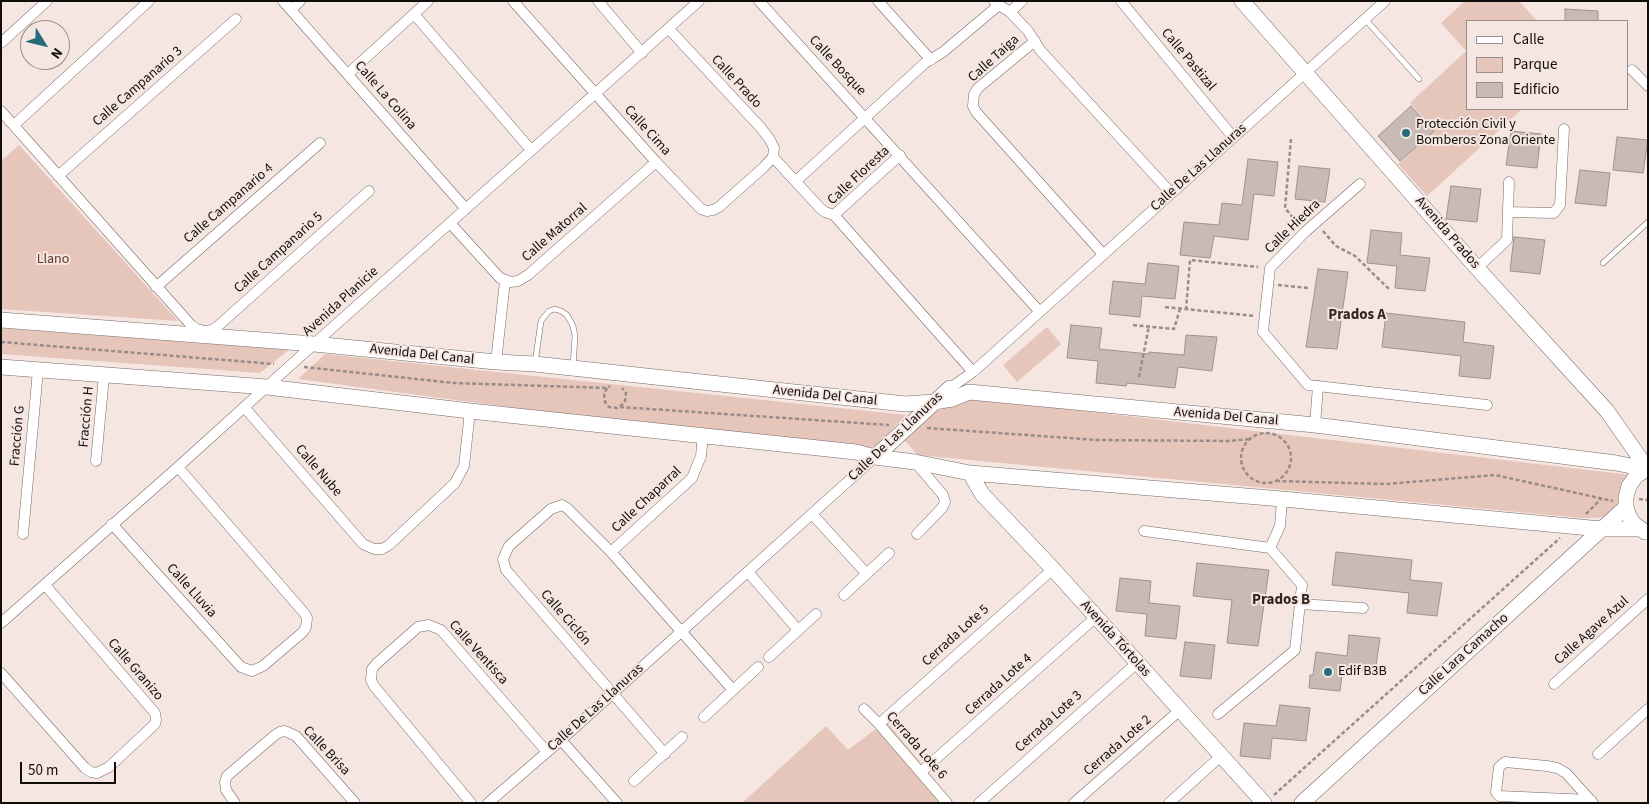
<!DOCTYPE html>
<meta charset="utf-8">
<style>
body{margin:0}
#map{position:relative;width:1649px;height:804px;overflow:hidden;background:#f5e6e1;font-family:"Source Sans 3",sans-serif}
canvas{display:block}
.frame{position:absolute;inset:0;border:2px solid #110d0b;pointer-events:none}
.legend{position:absolute;left:1466px;top:20px;width:162px;height:90px;box-sizing:border-box;background:#f5e6e1;border:1px solid #9a8f8b;margin:0;padding:6px 9px;list-style:none;font-size:15px;color:#110d0b}
.legend li{display:flex;align-items:center;gap:10px;height:25px}
.legend b{width:25px;border:1px solid #9a8f8b}
.north{position:absolute;left:20px;top:20px;width:50px;height:50px;box-sizing:border-box;background:#f5e6e1;border:1px solid #9a8f8b;border-radius:50%;rotate:126deg;font-size:14px;font-weight:700;line-height:20px;text-align:center;color:#110d0b}
.north::after{content:'';display:block;margin:auto;width:18px;height:22px;background:#246d78;clip-path:polygon(50% 0,100% 100%,50% 72%,0 100%)}
.scale{position:absolute;left:20px;top:762px;width:96px;height:22px;box-sizing:border-box;border:2px solid #110d0b;border-top:0;padding-left:6px;font-size:15px;line-height:18px;white-space:nowrap;color:#110d0b;-webkit-text-stroke:4px #f5e6e1;paint-order:stroke}
</style>
<div id="map">
<canvas width="1649" height="804"></canvas>
<div class="frame"></div>
<ul class="legend">
<li><b style="height:6px;background:#fff"></b>Calle</li>
<li><b style="height:14px;background:#e6c5bb"></b>Parque</li>
<li><b style="height:14px;background:#c8bab5"></b>Edificio</li>
</ul>
<div class="north">N</div>
<div class="scale">50 m</div>
</div>
<script>
const ctx = document.querySelector('canvas').getContext('2d');
ctx.lineJoin = 'round';
function fillPath(path, color) {
  ctx.fillStyle = color;
  ctx.fill(path, 'evenodd');
}
function shape(rows) {
  const path = new Path2D();
  for (const r of rows) {
    if (r.length === 3) {
      path.moveTo(r[0] + r[2], r[1]);
      path.arc(r[0], r[1], r[2], 0, 2 * Math.PI);
      continue;
    }
    path.moveTo(r[0], r[1]);
    for (let i = 2; i < r.length; i += 2) path.lineTo(r[i], r[i + 1]);
  }
  return path;
}
function strokePath(path, color, width, dash) {
  ctx.strokeStyle = color;
  ctx.lineWidth = width;
  ctx.lineCap = dash ? 'butt' : 'round';
  ctx.setLineDash(dash || []);
  ctx.stroke(path);
}
function drawText(font, color, halo, rows, align = 'center') {
  ctx.font = font + ' "Source Sans 3",sans-serif';
  ctx.lineWidth = 4;
  ctx.setLineDash([]);
  ctx.textBaseline = 'middle';
  ctx.strokeStyle = halo;
  ctx.fillStyle = color;
  for (const [text, x, y, turn = 0] of rows) {
    ctx.save();
    ctx.translate(x, y);
    ctx.rotate((+turn || 0) * Math.PI / 180);
    ctx.textAlign = isNaN(turn) ? turn : align;
    if (halo) ctx.strokeText(text, 0, 0);
    ctx.fillText(text, 0, 0);
    ctx.restore();
  }
}
const green = shape([
 [1465,1,1519,1,1537,21,1468,21,1468,109,1522,109,1427,196,1398,164,1435,130,1410,103,1466,51,1441,23],
 [19,145,178,321,1,309,1,161],
 [1047,327,1061,344,1017,382,1003,365],
 [1,328,289,350,260,373,1,354],
 [325,354,906,415,868,455,298,379],
 [973,398,1640,476,1619,502,1614,517,1582,518,917,455,904,439,937,411],
 [886,721,954,803,742,803,826,726,848,750]
]);
const building = shape([
 [1565,9,1598,11,1598,21,1565,21,1565,9],
 [1411,106,1434,131,1400,161,1378,136,1411,106],
 [1511,131,1541,134,1537,168,1506,165,1511,131],
 [1617,137,1648,140,1643,173,1613,170,1617,137],
 [1248,159,1278,162,1274,196,1254,194,1248,240,1214,236,1210,258,1180,255,1184,222,1219,225,1222,203,1242,205,1248,159],
 [1299,166,1330,169,1325,202,1295,199,1299,166],
 [1580,170,1610,173,1606,206,1575,203,1580,170],
 [1451,186,1481,189,1477,222,1446,219,1451,186],
 [1371,230,1402,233,1400,255,1430,258,1425,291,1395,288,1397,266,1367,263,1371,230],
 [1514,237,1545,240,1540,274,1510,271,1514,237],
 [1148,263,1179,266,1175,299,1142,296,1140,317,1109,314,1113,281,1145,284,1148,263],
 [1318,269,1348,272,1337,349,1306,347,1318,269],
 [1386,313,1465,322,1463,342,1494,346,1490,379,1459,376,1461,356,1382,347,1386,313],
 [1071,325,1102,328,1099,349,1149,354,1149,352,1184,355,1186,335,1217,337,1212,371,1178,367,1175,388,1127,383,1126,386,1096,383,1098,361,1067,358,1071,325],
 [1336,552,1412,560,1410,580,1442,583,1437,616,1407,613,1409,593,1332,585,1336,552],
 [1197,563,1269,570,1258,646,1227,643,1232,600,1193,596,1197,563],
 [1120,578,1151,581,1149,603,1180,606,1176,639,1145,636,1147,614,1116,611,1120,578],
 [1349,635,1380,638,1375,672,1343,668,1340,691,1309,688,1310,675,1313,675,1316,652,1347,656,1349,635],
 [1185,642,1215,645,1211,679,1180,676,1185,642],
 [1280,705,1310,708,1306,741,1272,738,1270,759,1240,756,1244,723,1276,726,1280,705]
]);
const path = shape([
 [1291,139,1285,208,1299,225],
 [1323,231,1336,246,1355,256,1389,289],
 [1278,285,1309,288],
 [1165,307,1255,316],
 [1186,310,1190,260,1258,267],
 [1133,325,1174,329,1180,309],
 [1,342,274,364],
 [304,367,454,383,607,388,610,386],
 [1139,377,1149,326],
 [607,388,604,394,605,402,609,407,617,408,623,404,625,401,626,393,622,388],
 [620,407,889,425],
 [927,428,1098,440,1229,441,1250,439],
 [1266,458,25],
 [1276,481,1386,484,1495,475,1613,501],
 [1639,499,1648,500],
 [1586,514,1601,499],
 [1274,795,1560,538]
]);
const lane = shape([
 [1365,19,1419,79],
 [1603,263,1648,222],
 [535,363,541,321,549,311,555,309,561,311,567,315,573,326,575,336,573,367]
]);
const street = shape([
 [283,1,466,209],
 [513,1,656,162,701,209,707,211,713,210,719,207,764,167,773,157],
 [598,1,642,53],
 [759,1,1039,311],
 [878,1,931,60],
 [1121,1,1233,137],
 [999,5,1010,12,1028,31,1040,50,1171,193],
 [291,10,300,1],
 [1010,12,1022,1],
 [414,14,531,150],
 [669,29,761,128,770,140,774,148,773,157],
 [1035,41,978,88,974,94,973,106,976,112,1103,254],
 [1,43,47,1],
 [1632,70,1648,86],
 [348,74,428,1],
 [1,111,191,325,197,329,204,331,212,330,218,326,369,191],
 [14,125,149,1],
 [773,157,820,208,825,212,834,215],
 [58,176,236,19],
 [796,181,925,63,943,52,999,5,994,1],
 [1360,184,1305,232,1270,268,1263,332,1308,385,1487,405],
 [1508,212,1554,213,1560,205,1564,129],
 [834,215,973,372],
 [834,215,900,155],
 [450,223,500,278,511,282,518,281,528,275,656,162],
 [1477,268,1507,240,1509,182],
 [156,287,320,143],
 [496,362,505,281],
 [950,388,973,372,1385,1],
 [244,407,363,544,374,549,382,549,389,545,455,483,464,466,470,411],
 [1315,425,1318,386],
 [96,461,104,376],
 [915,462,943,495,945,502,942,508,917,534],
 [812,514,866,573],
 [112,524,241,667,252,671,263,666,303,632,306,627,307,618,305,614,178,467],
 [1144,531,1270,548,1280,526,1282,499],
 [23,534,38,370],
 [611,552,692,478,701,456,703,435],
 [748,572,798,630],
 [844,595,889,553],
 [1300,604,1363,608],
 [1,623,178,467,314,344,699,1],
 [769,657,816,614],
 [1,673,85,768,91,772,97,773,109,767,155,724,156,720,155,713,45,585],
 [1554,684,1648,599],
 [864,709,879,724,947,803],
 [1218,714,1295,650,1302,585,1270,548],
 [704,717,758,667],
 [879,724,1053,569],
 [561,740,617,803],
 [665,754,506,570,503,559,509,546,551,509,562,505,567,508,611,552,733,690],
 [1598,754,1648,709],
 [921,772,1096,617],
 [634,781,682,737],
 [1591,800,1499,796,1496,792,1499,767,1505,762,1547,766,1557,768,1566,773,1593,803],
 [235,803,226,790,225,782,227,776,275,735,280,732,285,731,296,736,355,803],
 [471,803,374,686,371,680,372,669,376,664,418,627,429,625,441,630,547,752],
 [488,803,561,740,875,457],
 [979,803,1137,663],
 [1074,803,1180,710],
 [1169,803,1221,756]
]);
const secondary = shape([
 [1242,1,1477,268,1607,411,1647,468],
 [1,320,314,344,496,362,535,364,905,404,934,402,952,399,969,392,1315,425,1616,463,1646,469],
 [1,367,267,387,470,411,856,452,875,457,915,462,970,473,1282,499,1601,529,1640,529],
 [875,457,950,388],
 [970,473,982,494,1053,569,1264,803],
 [1645,532,1633,523,1629,516,1626,507,1626,497,1629,486,1636,476,1648,468],
 [1302,803,1626,507]
]);
const markers = [
 [1406,133,5,"#246d78"],
 [1328,672,5,"#246d78"]
];
const streetNames = [
 ["Calle Taiga",994,59,-42],
 ["Calle Pastizal",1188,60,50],
 ["Calle Bosque",837,66,47],
 ["Calle Prado",736,82,47],
 ["Calle Campanario 3",138,87,-41],
 ["Calle La Colina",385,96,49],
 ["Calle Cima",647,131,48],
 ["Calle De Las Llanuras",1199,168,-42],
 ["Calle Floresta",859,176,-43],
 ["Calle Campanario 4",229,204,-41],
 ["Calle Hiedra",1293,227,-44],
 ["Calle Matorral",555,233,-41],
 ["Avenida Prados",1447,233,49],
 ["Calle Campanario 5",279,253,-42],
 ["Avenida Planicie",341,302,-42],
 ["Avenida Del Canal",422,355,6],
 ["Avenida Del Canal",825,396,6],
 ["Fracción H",87,417,-85],
 ["Avenida Del Canal",1226,417,5],
 ["Fracción G",18,436,-85],
 ["Calle De Las Llanuras",896,437,-43],
 ["Calle Nube",318,471,49],
 ["Calle Chaparral",647,500,-43],
 ["Calle Lluvia",191,591,48],
 ["Calle Ciclón",565,618,49],
 ["Calle Agave Azul",1592,631,-42],
 ["Cerrada Lote 5",956,636,-42],
 ["Avenida Tórtolas",1115,639,48],
 ["Calle Ventisca",478,653,48],
 ["Calle Lara Camacho",1464,655,-42],
 ["Calle Granizo",135,670,49],
 ["Cerrada Lote 4",999,685,-42],
 ["Calle De Las Llanuras",596,708,-42],
 ["Cerrada Lote 3",1049,722,-42],
 ["Cerrada Lote 6",916,746,49],
 ["Cerrada Lote 2",1118,746,-41],
 ["Calle Brisa",326,751,47]
];
const poiNames = [
 ["Protección Civil y",1416,125],
 ["Bomberos Zona Oriente",1416,141],
 ["Edif B3B",1338,672]
];
const parkNames = [
 ["Llano",53,260]
];
const neighbourhoodNames = [
 ["Prados A",1357,316],
 ["Prados B",1281,601]
];
fillPath(green, '#e6c5bb');
fillPath(building, '#c8bab5');
strokePath(building, '#9f928e', 1);
strokePath(lane, '#766965', 6);
strokePath(street, '#766965', 11);
strokePath(secondary, '#766965', 16);
strokePath(path, '#988d89', 2.5, [4, 2.5]);
strokePath(lane, '#fff', 5);
strokePath(street, '#fff', 10);
strokePath(secondary, '#fff', 15);
for (const [x, y, r, color] of markers) {
  const dot = new Path2D();
  dot.arc(x, y, r, 0, 2 * Math.PI);
  ctx.fillStyle = color;
  ctx.fill(dot);
  strokePath(dot, '#f5e6e1', 2);
}
drawText('14px', '#110d0b', '#f5e6e1', streetNames);
drawText('14px', '#110d0b', '#f5e6e1', poiNames, 'left');
drawText('14px', '#653424', '#f5e6e1', parkNames);
drawText('bold 15px', '#312623', '#f5e6e1', neighbourhoodNames);
</script>
